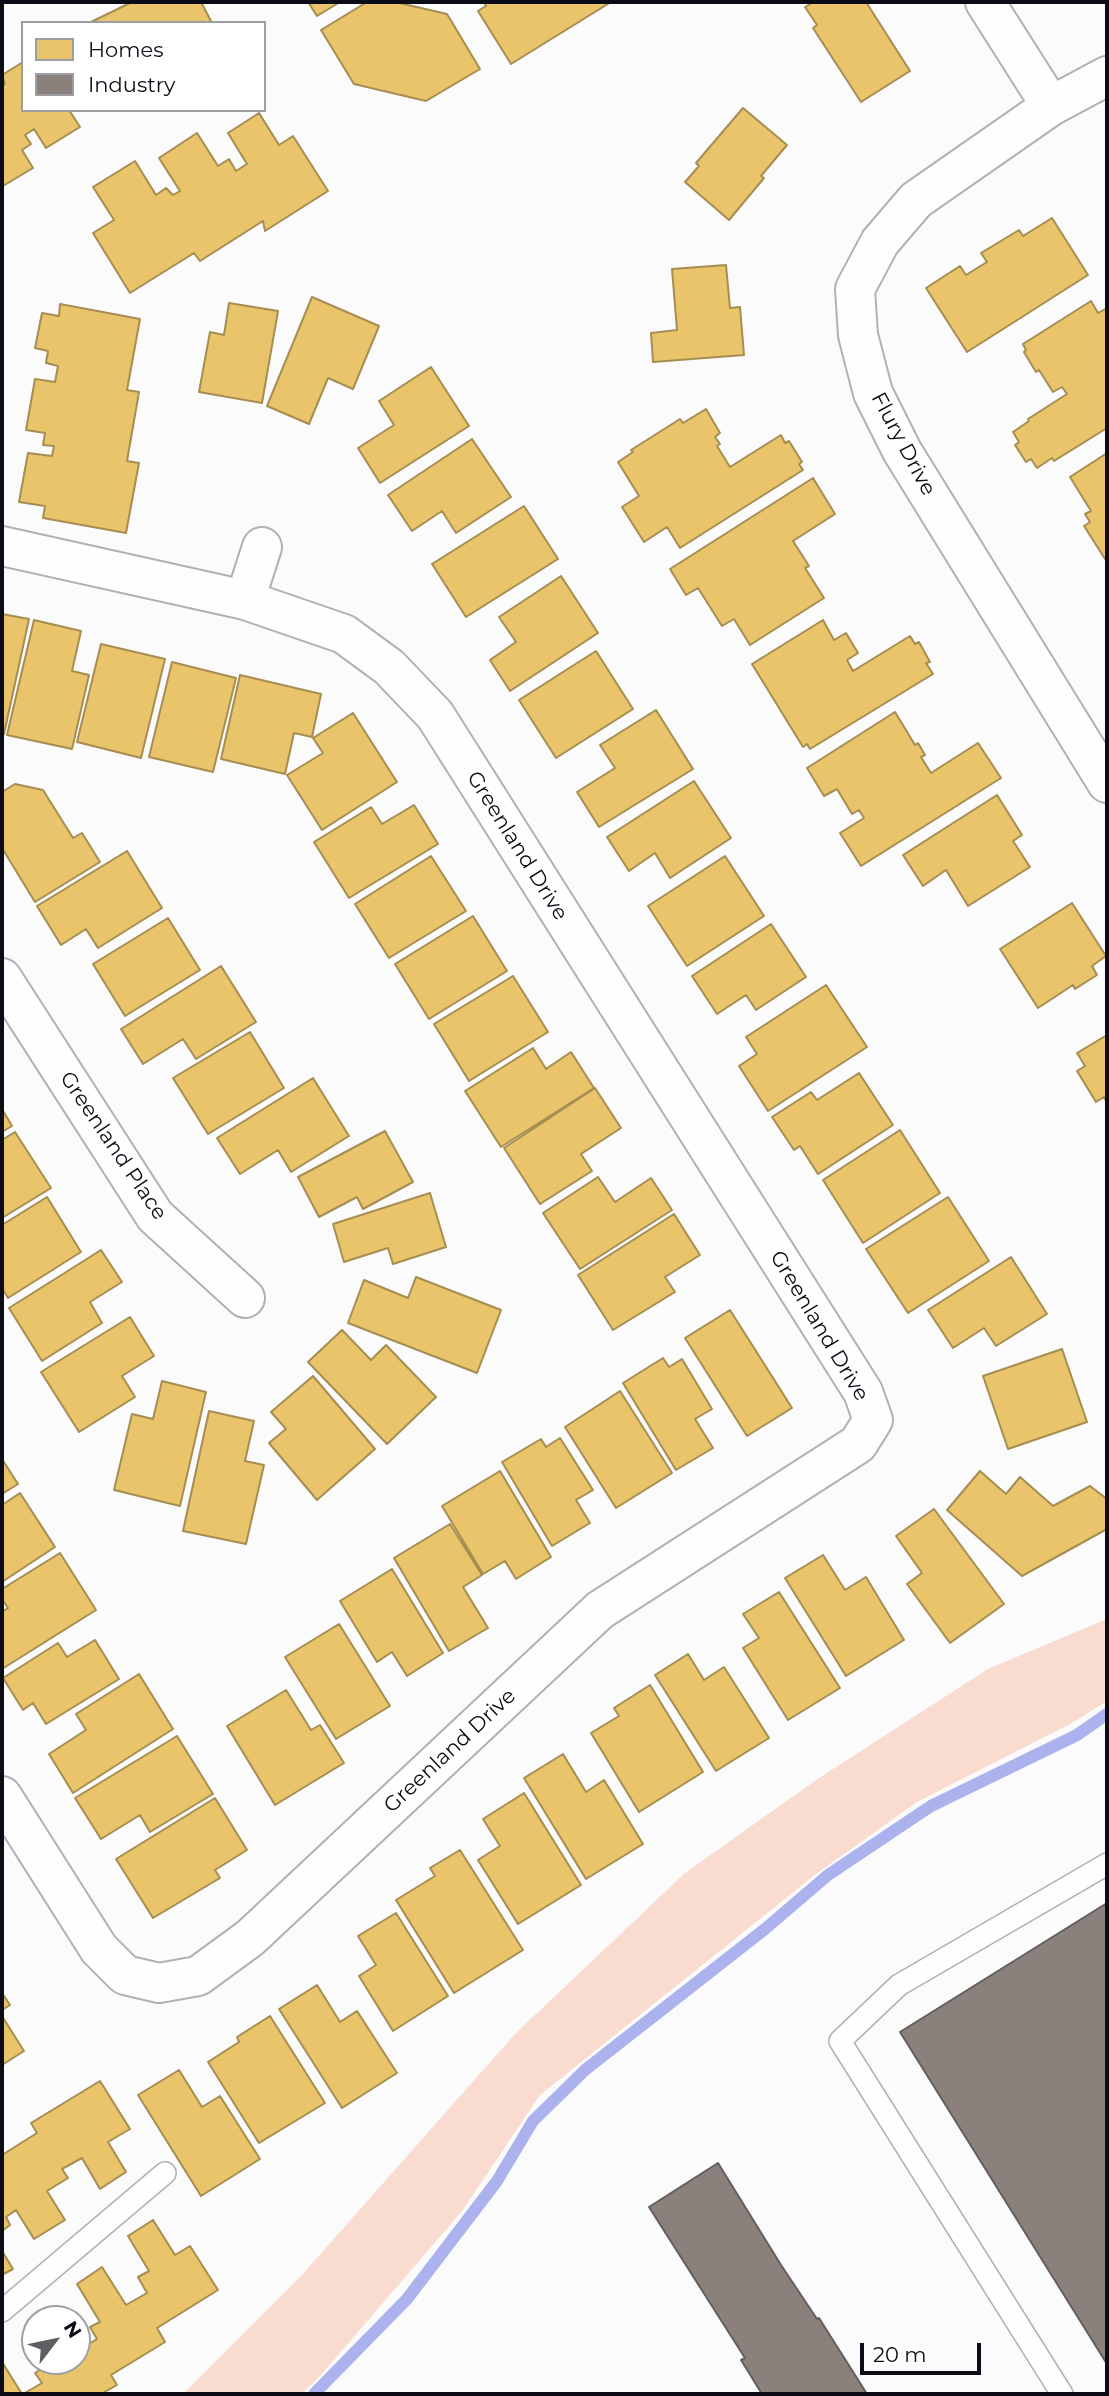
<!DOCTYPE html>
<style>
body{margin:0}
#map{position:relative;width:1109px;height:2396px;overflow:hidden;background:#fbfbfb;font-family:Montserrat,sans-serif}
canvas{display:block}
.frame{position:absolute;inset:0;border:4px solid #0b0c16;pointer-events:none}
.legend{position:absolute;left:21px;top:21px;width:245px;height:91px;box-sizing:border-box;background:#fff;border:2px solid #9d9ea2;margin:0;padding:9px 12px;list-style:none;font-size:21px;color:#0b0c16}
.legend li{display:flex;align-items:center;gap:14px;height:35px}
.legend b{width:35px;border:2px solid #9d9ea2}
.north{position:absolute;left:21px;top:2305px;width:70px;height:70px;box-sizing:border-box;background:#fff;border:2px solid #9d9ea2;border-radius:50%;rotate:58deg;font-size:19px;font-weight:700;line-height:28px;text-align:center;color:#0b0c16}
.north::after{content:'';display:block;margin:auto;width:24px;height:32px;background:#5f6066;clip-path:polygon(50% 0,100% 100%,50% 72%,0 100%)}
.scale{position:absolute;left:860px;top:2343px;width:121px;height:32px;box-sizing:border-box;border:4px solid #0b0c16;border-top:0;padding-left:9px;font-size:21px;line-height:24px;white-space:nowrap;color:#0b0c16;-webkit-text-stroke:5px #fff;paint-order:stroke}
</style>
<div id="map">
<canvas width="1109" height="2396"></canvas>
<div class="frame"></div>
<ul class="legend">
<li><b style="height:19px;background:#e9c46a"></b>Homes</li>
<li><b style="height:19px;background:#8a817c"></b>Industry</li>
</ul>
<div class="north">N</div>
<div class="scale">20 m</div>
</div>
<script>
const ctx = document.querySelector('canvas').getContext('2d');
ctx.lineJoin = 'round';
function fillPath(path, color) {
  ctx.fillStyle = color;
  ctx.fill(path, 'evenodd');
}
function shape(rows) {
  const path = new Path2D();
  for (const r of rows) {
    path.moveTo(r[0], r[1]);
    for (let i = 2; i < r.length; i += 2) path.lineTo(r[i], r[i + 1]);
  }
  return path;
}
function strokePath(path, color, width, dash) {
  ctx.strokeStyle = color;
  ctx.lineWidth = width;
  ctx.lineCap = dash ? 'butt' : 'round';
  ctx.setLineDash(dash || []);
  ctx.stroke(path);
}
function drawText(font, color, halo, rows, align = 'center') {
  ctx.font = font + ' Montserrat,sans-serif';
  ctx.lineWidth = 7;
  ctx.setLineDash([]);
  ctx.textBaseline = 'middle';
  ctx.strokeStyle = halo;
  ctx.fillStyle = color;
  for (const [text, x, y, turn = 0] of rows) {
    ctx.save();
    ctx.translate(x, y);
    ctx.rotate((+turn || 0) * Math.PI / 180);
    ctx.textAlign = isNaN(turn) ? turn : align;
    if (halo) ctx.strokeText(text, 0, 0);
    ctx.fillText(text, 0, 0);
    ctx.restore();
  }
}
const green = shape([
 [1107,1619,1107,1701,1072,1723,917,1802,816,1874,540,2095,462,2211,321,2375,302,2394,183,2394,301,2276,515,2034,685,1873,819,1778,988,1669]
]);
const homes = shape([
 [132,2,201,2,212,23,89,23,132,2],
 [308,2,340,2,317,16,308,2],
 [367,2,395,2,447,14,480,69,426,101,354,84,321,30,367,2],
 [484,2,611,2,511,64,478,11,486,6,484,2],
 [814,2,866,2,910,71,861,102,813,28,817,25,805,7,814,2],
 [23,62,23,110,69,110,80,127,46,148,34,129,25,135,31,144,22,150,33,168,3,186,2,86,5,84,2,75,23,62],
 [743,108,787,145,761,176,764,178,729,220,685,182,699,166,696,163,743,108],
 [259,113,279,145,293,136,328,191,265,231,263,221,200,261,194,253,130,293,93,233,114,220,93,187,135,161,156,195,166,188,173,195,180,191,159,158,197,133,218,166,229,159,236,171,247,164,228,133,259,113],
 [1052,218,1088,275,967,352,926,288,960,266,966,275,987,262,981,253,1019,230,1023,236,1052,218],
 [726,265,730,308,740,307,744,355,653,362,651,333,677,330,672,269,726,265],
 [312,297,379,326,353,389,328,378,309,424,267,406,312,297],
 [1091,301,1098,313,1107,308,1107,428,1054,461,1052,458,1037,468,1031,459,1026,462,1015,445,1019,442,1013,432,1029,421,1028,419,1067,394,1062,387,1053,392,1039,370,1036,372,1024,352,1026,350,1023,344,1091,301],
 [229,303,278,311,262,403,199,392,210,332,224,335,229,303],
 [60,304,140,319,127,390,139,392,127,461,139,463,126,533,43,518,45,506,19,502,28,453,52,456,54,446,43,445,45,433,26,430,35,379,55,382,58,366,46,363,48,351,35,348,42,313,59,316,60,304],
 [431,367,469,426,380,483,358,448,394,425,379,401,431,367],
 [706,409,720,433,715,437,720,444,717,446,730,467,781,435,785,443,789,441,802,462,799,464,803,470,680,548,667,527,644,542,622,507,639,496,618,462,633,452,631,450,680,419,683,423,706,409],
 [472,439,511,497,456,533,442,511,412,531,388,495,472,439],
 [1107,453,1107,562,1084,526,1090,522,1085,514,1091,511,1070,477,1107,453],
 [813,478,835,514,793,541,809,566,805,568,824,598,750,645,734,619,722,626,698,588,686,595,670,569,813,478],
 [524,506,558,559,466,617,432,564,524,506],
 [561,576,598,633,510,691,490,660,516,642,499,617,561,576],
 [2,614,29,619,4,734,2,733,2,614],
 [34,620,81,631,72,671,89,675,72,749,7,735,34,620],
 [823,620,834,640,846,633,858,653,847,660,853,671,910,636,915,644,919,642,930,662,926,663,933,674,810,749,807,744,803,747,752,664,823,620],
 [101,644,165,659,141,758,77,742,101,644],
 [596,651,633,709,556,758,519,700,596,651],
 [172,662,236,678,213,772,149,757,172,662],
 [240,675,321,694,312,737,294,733,285,774,221,759,240,675],
 [656,710,693,769,599,827,577,792,615,768,600,745,656,710],
 [895,712,915,745,918,743,925,755,921,757,931,773,978,743,1001,778,861,866,840,833,864,818,859,810,852,814,837,789,824,796,807,768,895,712],
 [353,713,397,782,322,830,287,775,323,753,313,738,353,713],
 [694,781,731,838,670,878,655,853,629,871,607,837,694,781],
 [15,784,43,790,73,838,82,833,100,862,35,902,2,848,2,792,15,784],
 [997,795,1022,835,1013,841,1030,867,968,906,946,870,923,886,903,855,997,795],
 [414,805,438,844,349,898,314,842,371,807,382,824,414,805],
 [127,851,162,908,98,948,86,929,61,945,37,906,127,851],
 [431,856,466,911,389,958,355,904,431,856],
 [725,856,764,916,687,966,648,906,725,856],
 [1072,903,1106,956,1092,966,1097,975,1075,989,1073,985,1038,1008,1000,949,1072,903],
 [473,916,507,971,429,1019,395,964,473,916],
 [168,918,200,970,125,1016,93,964,168,918],
 [771,924,806,977,756,1010,746,995,717,1014,692,976,771,924],
 [221,966,256,1022,196,1059,183,1039,143,1064,121,1029,221,966],
 [513,976,548,1032,469,1081,434,1024,513,976],
 [826,985,867,1047,768,1111,739,1066,757,1054,746,1037,826,985],
 [250,1032,284,1088,208,1134,173,1078,250,1032],
 [1107,1035,1107,1103,1104,1097,1096,1102,1077,1071,1085,1066,1077,1053,1107,1035],
 [533,1048,546,1069,571,1052,594,1088,501,1147,465,1091,533,1048],
 [859,1073,893,1125,818,1174,800,1146,794,1150,772,1117,811,1092,817,1100,859,1073],
 [313,1078,349,1136,291,1172,278,1150,240,1174,217,1138,313,1078],
 [595,1088,621,1128,581,1154,592,1171,540,1204,504,1148,595,1088],
 [2,1109,12,1126,2,1132,2,1109],
 [900,1130,940,1193,863,1243,823,1180,900,1130],
 [385,1131,413,1182,363,1209,357,1197,319,1217,298,1177,385,1131],
 [15,1132,51,1188,2,1218,2,1140,15,1132],
 [598,1177,615,1202,651,1178,672,1210,580,1269,543,1213,598,1177],
 [430,1193,446,1247,393,1264,388,1248,344,1262,333,1224,430,1193],
 [47,1197,81,1252,8,1298,2,1288,2,1225,47,1197],
 [948,1197,989,1261,908,1313,866,1249,948,1197],
 [674,1214,700,1255,665,1277,675,1292,613,1330,578,1275,674,1214],
 [101,1250,122,1282,90,1302,102,1323,42,1361,9,1308,101,1250],
 [1011,1257,1047,1314,996,1346,984,1328,953,1348,928,1310,1011,1257],
 [416,1277,501,1310,477,1373,348,1323,364,1280,408,1298,416,1277],
 [730,1310,792,1408,747,1436,685,1338,730,1310],
 [130,1317,154,1356,122,1376,135,1397,79,1432,41,1372,130,1317],
 [342,1330,371,1360,386,1345,436,1397,387,1444,308,1362,342,1330],
 [1062,1349,1087,1422,1008,1449,983,1376,1062,1349],
 [663,1358,669,1367,682,1359,712,1409,695,1419,713,1448,676,1470,623,1383,663,1358],
 [313,1376,375,1449,317,1500,269,1443,286,1429,271,1412,313,1376],
 [162,1381,206,1392,180,1506,114,1490,132,1414,153,1419,162,1381],
 [620,1391,672,1473,616,1508,565,1427,620,1391],
 [209,1411,254,1421,245,1461,264,1465,246,1544,183,1531,209,1411],
 [560,1438,593,1490,576,1500,590,1523,552,1546,502,1462,541,1439,546,1447,560,1438],
 [2,1459,18,1484,2,1494,2,1459],
 [500,1471,551,1557,516,1579,505,1561,483,1574,442,1506,500,1471],
 [980,1471,1006,1494,1020,1477,1053,1506,1090,1486,1107,1499,1107,1529,1022,1576,947,1510,980,1471],
 [20,1493,55,1547,2,1582,2,1505,20,1493],
 [934,1509,1004,1604,950,1643,907,1584,922,1573,896,1536,934,1509],
 [450,1524,482,1575,463,1587,488,1628,449,1651,394,1558,450,1524],
 [60,1553,96,1610,2,1669,2,1612,8,1608,2,1599,2,1589,60,1553],
 [823,1555,845,1590,866,1577,904,1640,846,1676,785,1578,823,1555],
 [392,1569,443,1653,407,1676,392,1652,377,1662,340,1601,392,1569],
 [779,1592,840,1688,788,1720,743,1648,759,1638,743,1614,779,1592],
 [339,1624,390,1706,336,1739,285,1657,339,1624],
 [95,1640,119,1679,46,1724,33,1703,23,1710,3,1678,58,1643,67,1657,95,1640],
 [688,1654,704,1680,724,1667,769,1738,716,1771,655,1675,688,1654],
 [139,1674,173,1729,73,1793,49,1754,86,1730,76,1714,139,1674],
 [650,1685,703,1772,639,1812,591,1733,619,1716,614,1708,650,1685],
 [286,1690,311,1730,320,1725,344,1763,275,1805,227,1726,286,1690],
 [177,1736,213,1794,150,1832,140,1815,101,1839,75,1798,177,1736],
 [563,1754,586,1792,604,1780,643,1844,586,1879,524,1778,563,1754],
 [524,1793,581,1885,518,1924,478,1860,500,1846,483,1819,524,1793],
 [215,1798,247,1850,215,1870,220,1878,153,1918,116,1859,215,1798],
 [460,1850,523,1950,454,1993,396,1900,435,1876,430,1868,460,1850],
 [396,1913,448,1996,393,2031,359,1976,376,1965,358,1936,396,1913],
 [317,1985,340,2022,357,2011,397,2073,342,2108,279,2009,317,1985],
 [2,1993,10,2005,2,2010,2,1993],
 [2,2016,24,2051,2,2065,2,2016],
 [270,2016,325,2103,259,2143,208,2062,239,2042,237,2037,270,2016],
 [179,2070,202,2107,220,2096,260,2159,201,2196,138,2095,179,2070],
 [100,2081,130,2129,108,2142,126,2172,100,2189,82,2158,62,2169,68,2178,47,2191,65,2220,34,2239,16,2210,6,2217,10,2225,2,2231,2,2155,37,2133,31,2123,100,2081],
 [153,2220,175,2255,190,2246,218,2290,157,2328,165,2342,111,2375,117,2385,101,2394,23,2394,42,2383,35,2373,48,2365,46,2361,77,2361,77,2351,97,2339,90,2327,100,2322,77,2284,102,2267,126,2305,147,2293,138,2277,149,2271,128,2236,153,2220],
 [2,2251,13,2269,2,2275,2,2251],
 [35,2325,35,2344,27,2330,35,2325],
 [2,2362,22,2394,2,2394,2,2362]
]);
const industry = shape([
 [1107,1903,1107,2364,900,2032,1107,1903],
 [718,2163,781,2265,817,2319,819,2318,867,2394,762,2394,741,2360,745,2358,649,2207,718,2163]
]);
const stream = shape([
 [314,2394,407,2299,497,2181,533,2121,585,2070,765,1929,828,1875,931,1806,1077,1735,1107,1714]
]);
const service = shape([
 [2,2311,165,2173],
 [1062,2394,840,2041,899,1985,1107,1864]
]);
const minor = shape([
 [985,2,1051,106],
 [1107,76,1051,106,916,200,880,242,855,289,858,335,873,393,902,451,1107,783],
 [2,546,245,600,344,634,389,667,435,715,863,1392,873,1420,858,1444,600,1610,250,1938,198,1976,159,1983,125,1975,99,1949,2,1796],
 [245,600,262,547],
 [2,978,155,1216,245,1298]
]);
const streetNames = [
 ["Flury Drive",903,444,62],
 ["Greenland Drive",517,846,58],
 ["Greenland Place",113,1146,56],
 ["Greenland Drive",819,1326,59],
 ["Greenland Drive",450,1751,-43]
];
fillPath(green, '#f9dbd0');
fillPath(homes, '#e9c46a');
strokePath(homes, '#a68d51', 2);
fillPath(industry, '#8a817c');
strokePath(industry, '#645e5d', 2);
strokePath(stream, '#abb2ee', 12);
strokePath(service, '#b0b1b6', 24);
strokePath(minor, '#b0b1b6', 42);
strokePath(service, '#fefefe', 21);
strokePath(minor, '#fefefe', 38);
drawText('21px', '#0b0c16', '#fff', streetNames);
</script>
